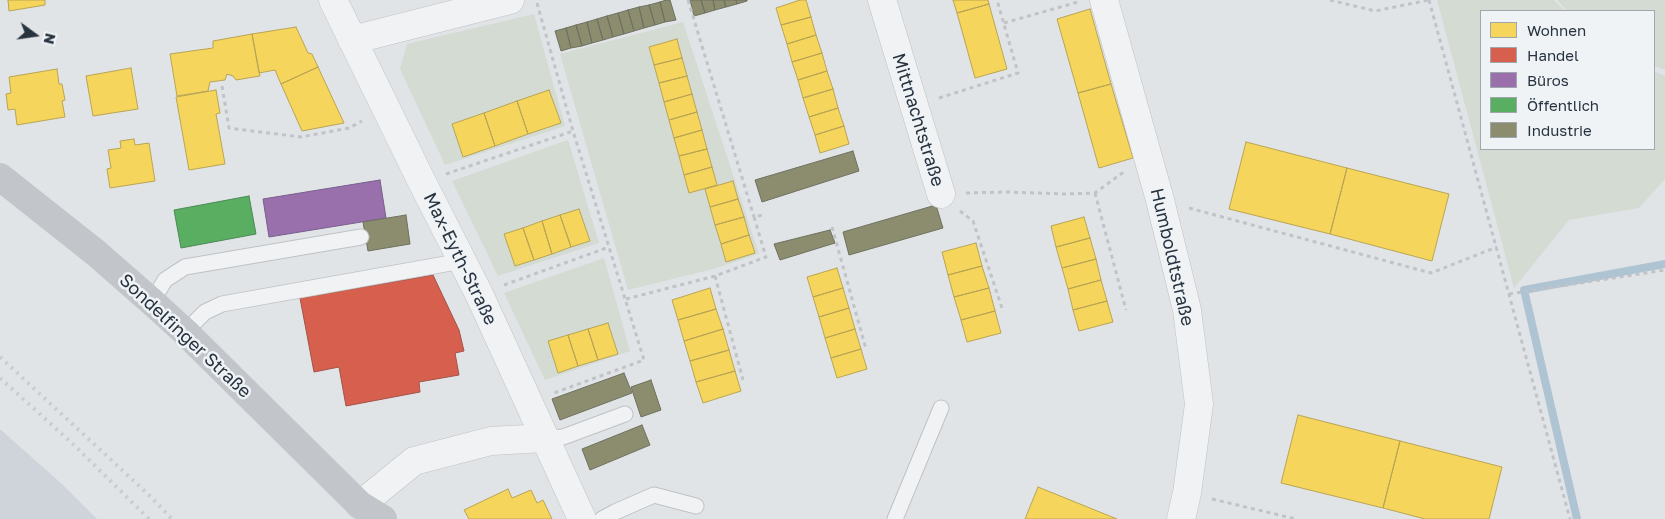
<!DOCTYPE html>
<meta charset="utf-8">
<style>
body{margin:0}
#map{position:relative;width:1665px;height:519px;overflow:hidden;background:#e1e4e7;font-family:"Golos Text",sans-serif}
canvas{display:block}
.legend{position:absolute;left:1480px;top:10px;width:175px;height:140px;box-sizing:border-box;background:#eff3f6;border:1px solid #9fa6ad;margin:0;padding:6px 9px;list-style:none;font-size:15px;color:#283340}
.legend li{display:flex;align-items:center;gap:10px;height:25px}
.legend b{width:25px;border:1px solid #9fa6ad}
.north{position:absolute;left:10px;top:10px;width:50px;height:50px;-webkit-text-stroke:4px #eff3f6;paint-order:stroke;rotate:104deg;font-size:14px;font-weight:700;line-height:20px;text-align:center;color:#283340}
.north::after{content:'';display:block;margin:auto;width:18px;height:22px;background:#283340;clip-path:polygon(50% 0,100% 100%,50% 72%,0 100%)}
</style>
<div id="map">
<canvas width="1665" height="519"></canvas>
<ul class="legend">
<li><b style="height:14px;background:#f6d55c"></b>Wohnen</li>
<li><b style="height:14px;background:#d6604d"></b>Handel</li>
<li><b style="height:14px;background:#9970ab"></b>Büros</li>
<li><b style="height:14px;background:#5aae61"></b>Öffentlich</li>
<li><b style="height:14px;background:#8c8c6e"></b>Industrie</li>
</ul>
<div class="north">N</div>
</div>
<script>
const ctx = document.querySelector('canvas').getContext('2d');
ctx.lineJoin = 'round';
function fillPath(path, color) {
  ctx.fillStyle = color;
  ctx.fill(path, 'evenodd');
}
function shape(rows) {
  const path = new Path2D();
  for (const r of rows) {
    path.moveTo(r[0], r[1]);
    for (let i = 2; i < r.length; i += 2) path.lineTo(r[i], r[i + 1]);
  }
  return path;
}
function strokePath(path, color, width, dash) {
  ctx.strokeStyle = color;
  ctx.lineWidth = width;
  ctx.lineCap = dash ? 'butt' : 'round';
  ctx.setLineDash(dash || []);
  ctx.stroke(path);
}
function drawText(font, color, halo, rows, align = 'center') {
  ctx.font = font + ' "Golos Text",sans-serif';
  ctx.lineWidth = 5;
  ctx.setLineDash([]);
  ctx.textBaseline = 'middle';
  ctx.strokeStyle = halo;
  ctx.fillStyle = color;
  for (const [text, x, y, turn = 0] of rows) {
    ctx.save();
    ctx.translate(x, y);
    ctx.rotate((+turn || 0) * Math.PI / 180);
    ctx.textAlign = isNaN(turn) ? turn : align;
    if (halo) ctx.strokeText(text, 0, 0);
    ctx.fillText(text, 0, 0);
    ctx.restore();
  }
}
const built = shape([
 [0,429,63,485,97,519,0,519]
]);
const green = shape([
 [1437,0,1554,0,1565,11,1481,11,1481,149,1654,149,1654,71,1665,76,1665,179,1639,208,1569,220,1514,288],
 [1557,0,1665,0,1665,70,1654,66,1654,11,1567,11],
 [534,14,565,126,445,165,400,69,407,44],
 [683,22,759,254,713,269,628,290,560,54],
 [568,140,599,243,498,276,452,181],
 [604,258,630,351,545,380,504,293]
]);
const homes = shape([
 [8,0,45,0,45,5,9,11,8,0],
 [800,0,806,0,811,17,781,25,776,8,800,0],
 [953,0,988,0,989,4,957,13,953,0],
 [989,4,1007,69,975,78,957,13,989,4],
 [1090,9,1111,84,1078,93,1057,19,1090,9],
 [811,17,816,35,787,44,781,25,811,17],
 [296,27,308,53,312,54,318,67,281,84,275,70,259,73,252,34,296,27],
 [252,34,260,76,236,80,233,76,227,74,225,80,210,82,208,91,177,96,170,54,213,48,213,41,252,34],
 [816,35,822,53,792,62,787,44,816,35],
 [677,39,682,58,654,65,649,47,677,39],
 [822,53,827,71,798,80,792,62,822,53],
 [682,58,687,76,659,83,654,65,682,58],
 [318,67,344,123,302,131,281,84,318,67],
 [131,68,138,109,93,116,86,76,131,68],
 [57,69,59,84,62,84,65,100,62,101,65,117,17,125,15,109,8,110,6,94,11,93,9,77,57,69],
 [827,71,833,89,803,98,798,80,827,71],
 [687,76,692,94,664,102,659,83,687,76],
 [1111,84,1133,158,1099,168,1078,93,1111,84],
 [833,89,838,108,809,117,803,98,833,89],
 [216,90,220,113,216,114,225,164,189,170,176,97,216,90],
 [549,90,561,123,528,134,517,101,549,90],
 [692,94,697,112,669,120,664,102,692,94],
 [517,101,528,134,495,146,484,113,517,101],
 [838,108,844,126,815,135,809,117,838,108],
 [697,112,702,130,674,138,669,120,697,112],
 [484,113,495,146,463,157,452,124,484,113],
 [844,126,849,144,820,153,815,135,844,126],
 [702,130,707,149,679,156,674,138,702,130],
 [134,139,135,145,149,143,155,181,110,188,107,169,111,168,108,150,121,148,120,141,134,139],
 [1246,142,1347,168,1330,234,1229,209,1246,142],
 [707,149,712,167,684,175,679,156,707,149],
 [712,167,717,185,689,193,684,175,712,167],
 [1347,168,1449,194,1432,261,1330,234,1347,168],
 [733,181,738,199,710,207,705,189,733,181],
 [738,199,744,217,715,225,710,207,738,199],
 [579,209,590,241,571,247,560,215,579,209],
 [560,215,571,247,552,254,542,221,560,215],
 [744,217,749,235,721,244,715,225,744,217],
 [1084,217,1090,238,1056,247,1051,226,1084,217],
 [542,221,552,254,534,260,523,228,542,221],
 [523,228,534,260,515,266,504,234,523,228],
 [749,235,755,253,726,262,721,244,749,235],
 [1090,238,1096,259,1062,268,1056,247,1090,238],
 [976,243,982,266,948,275,942,252,976,243],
 [1096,259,1101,280,1068,289,1062,268,1096,259],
 [982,266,989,288,954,297,948,275,982,266],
 [837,268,843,288,813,297,807,277,837,268],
 [1101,280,1107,301,1073,310,1068,289,1101,280],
 [710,288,716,309,678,320,672,300,710,288],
 [843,288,849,308,819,317,813,297,843,288],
 [989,288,995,311,961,320,954,297,989,288],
 [1107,301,1113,322,1079,331,1073,310,1107,301],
 [849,308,855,329,825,338,819,317,849,308],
 [716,309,723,329,684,341,678,320,716,309],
 [995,311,1001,333,967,342,961,320,995,311],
 [608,323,618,354,598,360,588,329,608,323],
 [588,329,598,360,578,366,568,335,588,329],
 [723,329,729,350,690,361,684,341,723,329],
 [855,329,861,349,831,358,825,338,855,329],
 [568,335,578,366,558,373,548,341,568,335],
 [861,349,867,369,837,378,831,358,861,349],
 [729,350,735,371,696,382,690,361,729,350],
 [735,371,741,391,703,403,696,382,735,371],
 [1298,415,1400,441,1383,508,1281,483,1298,415],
 [1400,441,1502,467,1489,519,1425,519,1383,508,1400,441],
 [1038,487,1117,519,1025,519,1038,487],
 [508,489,512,498,531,490,537,503,543,500,552,519,469,519,464,510,508,489]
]);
const shops = shape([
 [433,275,459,330,464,351,455,353,459,375,419,382,420,392,346,406,339,367,314,372,300,298,433,275]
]);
const offices = shape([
 [380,180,386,218,269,237,263,199,380,180]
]);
const public = shape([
 [249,196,256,234,181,248,174,210,249,196]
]);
const industry = shape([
 [666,0,670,0,676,20,665,22,660,2,666,0],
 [690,0,701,0,705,13,694,16,690,0],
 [701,0,713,0,715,10,705,13,701,0],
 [713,0,724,0,726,7,715,10,713,0],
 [724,0,736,0,737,4,726,7,724,0],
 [736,0,747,0,747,1,737,4,736,0],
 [660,2,665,22,655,25,649,5,660,2],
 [649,5,655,25,644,28,639,7,649,5],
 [639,7,644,28,634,31,628,10,639,7],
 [628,10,634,31,624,34,618,13,628,10],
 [618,13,624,34,613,37,607,16,618,13],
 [607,16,613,37,603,40,597,19,607,16],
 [597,19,603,40,592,43,587,22,597,19],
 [587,22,592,43,582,46,576,25,587,22],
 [576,25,582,46,571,48,566,28,576,25],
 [566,28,571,48,561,51,555,31,566,28],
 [853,151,859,171,762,202,755,180,853,151],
 [936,205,943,228,849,255,843,232,936,205],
 [406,215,410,244,368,251,363,222,406,215],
 [830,230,835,243,780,260,774,244,830,230],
 [624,373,632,393,560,420,552,399,624,373],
 [651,380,661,410,641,417,631,387,651,380],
 [642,425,650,445,590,470,582,449,642,425]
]);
const stream = shape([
 [1524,290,1665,264],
 [1525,294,1577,519]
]);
const path = shape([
 [688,0,754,217],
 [1330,0,1375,11,1429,0],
 [1429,0,1570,519],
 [537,3,573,131,644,360,554,393],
 [1004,23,1078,2],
 [222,86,229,128,301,137,349,128,362,121],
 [939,98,1018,73,997,0],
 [446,174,573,131],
 [966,193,1007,192,1065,194,1095,193,1125,171],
 [1095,193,1126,310],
 [1189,208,1431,273,1497,247],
 [960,211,973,221,1003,311],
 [832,227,866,349],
 [715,276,743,380],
 [504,285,609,247],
 [1509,294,1665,270],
 [626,299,715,276,766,257,754,217,763,215],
 [1212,499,1296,519]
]);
const service = shape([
 [152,302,165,280,185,267,361,237],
 [185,332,205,312,222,304,462,261],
 [544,438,563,437,625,414],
 [602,519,615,512,654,495,696,506],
 [895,519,941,408]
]);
const minor = shape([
 [333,0,422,182,479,294,582,519],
 [882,0,941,194],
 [1104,0,1160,200,1187,310,1199,404,1187,493,1181,519],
 [352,40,510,0],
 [360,505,414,461,491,441,544,438]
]);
const secondary = shape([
 [0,177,96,253,152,302,185,332,360,505,383,519]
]);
const rail = shape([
 [0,357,149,495,172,519],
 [0,378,74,445,149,519]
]);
const streetNames = [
 ["Mittnachtstraße",918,120,73],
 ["Humboldtstraße",1172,257,77],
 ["Max-Eyth-Straße",460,259,64],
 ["Sondelfinger Straße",185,336,43]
];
fillPath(built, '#cfd4da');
fillPath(green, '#d3dbd2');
fillPath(homes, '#f6d55c');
strokePath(homes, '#b8a454', 1);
fillPath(shops, '#d6604d');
strokePath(shops, '#a25249', 1);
fillPath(offices, '#9970ab');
strokePath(offices, '#775e8b', 1);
fillPath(public, '#5aae61');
strokePath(public, '#4b8957', 1);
fillPath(industry, '#8c8c6e');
strokePath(industry, '#6e7160', 1);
strokePath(stream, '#afc4d3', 8);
strokePath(service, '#bfc2c5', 17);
strokePath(minor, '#bfc2c5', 29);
strokePath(path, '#c0c3c7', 3, [4, 4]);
strokePath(service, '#f1f2f3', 15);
strokePath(minor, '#f1f2f3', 28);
strokePath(secondary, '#c2c5c9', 28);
strokePath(rail, '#caccce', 4, [2.5, 5]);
drawText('18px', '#283340', '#eff3f6', streetNames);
</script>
